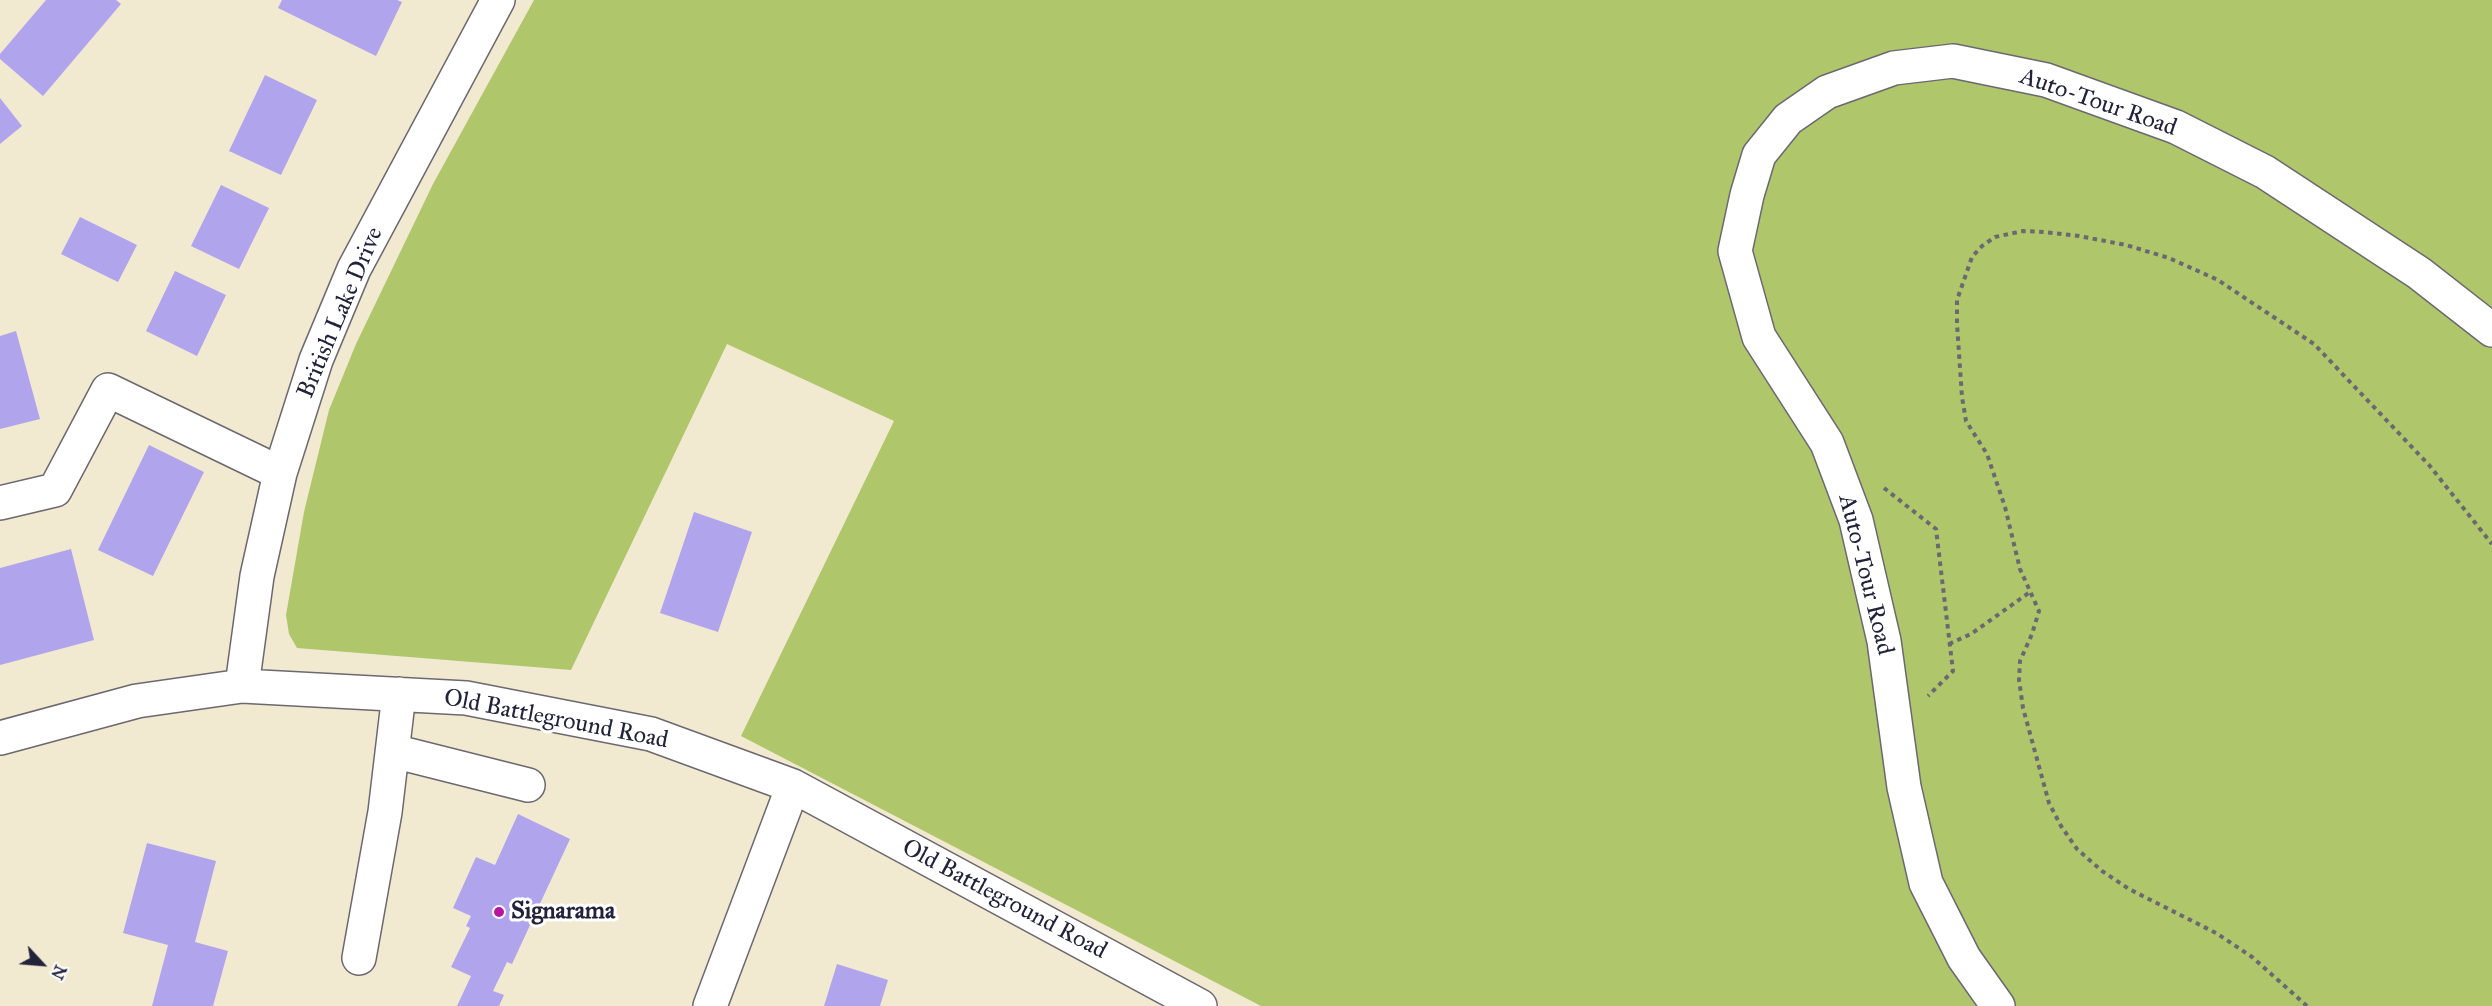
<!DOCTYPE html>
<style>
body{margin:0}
#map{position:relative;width:2492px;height:1006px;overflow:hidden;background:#f2e9d1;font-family:"IM FELL Great Primer",serif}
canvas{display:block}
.north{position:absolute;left:12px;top:934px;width:60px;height:60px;-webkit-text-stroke:4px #fff;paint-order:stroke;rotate:116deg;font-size:16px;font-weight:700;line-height:24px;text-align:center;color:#22223b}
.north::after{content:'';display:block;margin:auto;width:21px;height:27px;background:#22223b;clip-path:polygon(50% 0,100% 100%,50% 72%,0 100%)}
</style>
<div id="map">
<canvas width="2492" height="1006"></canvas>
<div class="north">N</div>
</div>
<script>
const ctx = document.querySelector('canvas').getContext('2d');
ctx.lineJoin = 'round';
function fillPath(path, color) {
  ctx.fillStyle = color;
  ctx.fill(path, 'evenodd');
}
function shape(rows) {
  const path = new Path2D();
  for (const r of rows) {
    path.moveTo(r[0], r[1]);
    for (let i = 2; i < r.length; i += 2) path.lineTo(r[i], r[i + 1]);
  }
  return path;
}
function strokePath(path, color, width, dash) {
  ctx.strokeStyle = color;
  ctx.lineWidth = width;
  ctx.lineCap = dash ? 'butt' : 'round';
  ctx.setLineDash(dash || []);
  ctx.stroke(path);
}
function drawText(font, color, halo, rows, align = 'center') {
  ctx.font = font + ' "IM FELL Great Primer",serif';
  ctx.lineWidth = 6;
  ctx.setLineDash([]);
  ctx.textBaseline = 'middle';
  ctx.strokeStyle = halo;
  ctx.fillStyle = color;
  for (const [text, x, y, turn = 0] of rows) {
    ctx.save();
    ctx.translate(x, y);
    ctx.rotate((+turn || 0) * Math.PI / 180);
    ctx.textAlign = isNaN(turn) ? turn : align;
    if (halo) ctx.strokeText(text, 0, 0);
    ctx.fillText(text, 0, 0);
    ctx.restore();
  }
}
const green = shape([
 [534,0,2492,0,2492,1006,1261,1006,741,736,894,421,727,344,571,670,297,648,289,634,286,615,304,512,329,410,356,344,433,184]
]);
const building = shape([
 [46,0,116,0,121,4,43,96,0,59,0,54],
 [282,0,397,0,402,2,376,56,278,8],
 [265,75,317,100,281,175,229,151],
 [0,98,22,126,0,144],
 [221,185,269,208,239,269,191,246],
 [80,217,137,245,118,282,61,254],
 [175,271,226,295,197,356,146,331],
 [16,331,40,419,0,429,0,336],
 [149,445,204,472,153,576,98,550],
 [694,512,752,532,718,632,660,613],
 [71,549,94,640,0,665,0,568],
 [518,814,570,839,512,964,507,962,493,991,504,995,499,1006,457,1006,471,976,451,967,470,928,466,926,471,916,453,908,476,857,495,865],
 [147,843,216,861,195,942,228,951,213,1006,152,1006,168,945,123,933],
 [837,964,888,980,880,1006,824,1006]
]);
const path = shape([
 [1884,488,1936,529,1953,671,1928,696],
 [1949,644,1971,634,2030,592],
 [2307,1006,2252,957,2216,933,2129,889,2102,871,2077,849,2061,826,2049,803,2023,708,2019,680,2020,661,2032,634,2039,611,2020,569,2005,507,1987,454,1966,421,1962,397,1957,324,1957,300,1972,257,1982,246,1995,237,2023,231,2043,232,2079,236,2126,245,2169,258,2218,280,2314,344,2429,465,2492,544]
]);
const minor = shape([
 [0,503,55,490,108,390,280,473],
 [242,686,257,576,280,473,316,360,354,269,498,0],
 [0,738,137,701,242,686,466,698,651,734,793,786,1200,1006],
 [393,751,528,785],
 [359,958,385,812,399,694],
 [710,1006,793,786],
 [1998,1006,1964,958,1926,883,1904,787,1884,641,1856,520,1827,443,1759,337,1735,251,1747,195,1759,155,1788,119,1827,92,1894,68,1953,61,2046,80,2176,127,2265,172,2419,273,2492,330]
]);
const markers = [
 [499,912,6,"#b5179e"]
];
const streetNames = [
 ["Auto-Tour Road",2098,103,19],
 ["British Lake Drive",341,313,-67],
 ["Auto-Tour Road",1865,575,76],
 ["Old Battleground Road",556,720,11],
 ["Old Battleground Road",1004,900,28]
];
const poiNames = [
 ["Signarama",511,912]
];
fillPath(green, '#afc66b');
fillPath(building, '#b0a4ed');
strokePath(minor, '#6b6870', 36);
strokePath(path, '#6b6870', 4, [4.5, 4.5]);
strokePath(minor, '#fff', 33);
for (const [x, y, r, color] of markers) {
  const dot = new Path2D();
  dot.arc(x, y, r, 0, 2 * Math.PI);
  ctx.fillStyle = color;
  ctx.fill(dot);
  strokePath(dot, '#fff', 2);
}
drawText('24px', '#22223b', '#fff', streetNames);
drawText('bold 24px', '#22223b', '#fff', poiNames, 'left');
</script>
